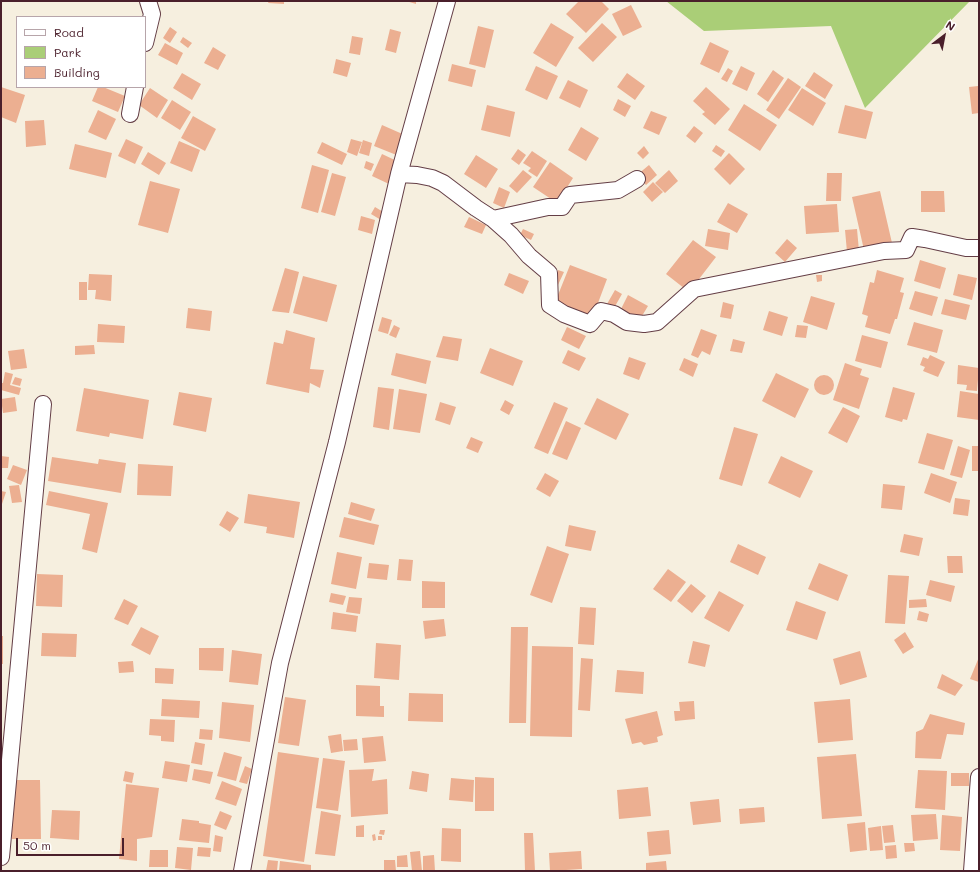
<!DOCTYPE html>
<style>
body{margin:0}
#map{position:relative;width:980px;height:872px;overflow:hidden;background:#f6efdf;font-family:Mali,sans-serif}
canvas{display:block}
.frame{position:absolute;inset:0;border:2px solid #4a1f2b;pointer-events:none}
.legend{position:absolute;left:16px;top:16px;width:130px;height:72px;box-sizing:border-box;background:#fff;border:1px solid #b7a5aa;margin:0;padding:5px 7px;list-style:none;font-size:12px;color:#4a1f2b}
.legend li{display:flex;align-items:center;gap:8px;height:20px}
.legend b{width:20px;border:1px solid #b7a5aa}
.north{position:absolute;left:924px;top:16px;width:40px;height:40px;-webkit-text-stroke:3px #fff;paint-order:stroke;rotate:32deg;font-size:11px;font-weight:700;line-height:16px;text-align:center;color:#4a1f2b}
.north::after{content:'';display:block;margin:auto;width:14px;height:18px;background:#4a1f2b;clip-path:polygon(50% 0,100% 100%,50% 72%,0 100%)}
.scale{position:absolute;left:16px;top:838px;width:108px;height:18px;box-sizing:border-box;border:2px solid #4a1f2b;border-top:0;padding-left:5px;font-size:12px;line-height:14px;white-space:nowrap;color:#4a1f2b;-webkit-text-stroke:3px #fff;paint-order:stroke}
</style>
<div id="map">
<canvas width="980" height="872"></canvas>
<div class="frame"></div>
<ul class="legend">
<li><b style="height:5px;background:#fff"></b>Road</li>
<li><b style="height:11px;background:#aace77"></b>Park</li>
<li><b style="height:11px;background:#ecaf91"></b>Building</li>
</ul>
<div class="north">N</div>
<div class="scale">50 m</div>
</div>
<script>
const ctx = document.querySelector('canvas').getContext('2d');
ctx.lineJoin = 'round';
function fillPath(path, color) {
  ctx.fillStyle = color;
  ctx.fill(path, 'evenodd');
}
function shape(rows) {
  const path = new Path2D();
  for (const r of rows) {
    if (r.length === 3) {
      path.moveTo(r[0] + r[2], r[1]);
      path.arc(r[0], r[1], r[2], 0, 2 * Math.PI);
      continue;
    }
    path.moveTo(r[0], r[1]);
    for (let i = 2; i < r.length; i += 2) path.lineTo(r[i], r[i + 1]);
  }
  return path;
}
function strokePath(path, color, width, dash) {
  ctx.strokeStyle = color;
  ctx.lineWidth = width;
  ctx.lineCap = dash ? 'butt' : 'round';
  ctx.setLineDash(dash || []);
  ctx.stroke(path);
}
const green = shape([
 [666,1,970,1,865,108,831,26,704,31]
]);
const building = shape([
 [269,1,284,1,284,4,268,3],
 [406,1,416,1,416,4],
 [579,1,601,1,609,9,586,33,566,14],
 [631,5,642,27,623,36,612,14],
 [551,23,574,37,556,67,533,53],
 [602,23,617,37,593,62,578,48],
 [478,26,494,30,485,68,469,64],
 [170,27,177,32,170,43,163,38],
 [390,29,401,32,396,53,385,50],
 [352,36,363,38,360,55,349,53],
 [183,37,192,43,188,48,180,42],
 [710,42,729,51,719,73,700,64],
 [165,43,183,53,177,65,158,55],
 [213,47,226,55,218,70,204,63],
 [336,59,351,63,347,77,333,73],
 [452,64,476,70,472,87,448,81],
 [536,66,558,76,547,100,525,90],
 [741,66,755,73,747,91,732,84],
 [728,68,733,71,727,82,721,79],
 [773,70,784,78,768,102,757,94],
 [814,72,833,85,825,99,805,86],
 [182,73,201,84,192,100,173,88],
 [627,73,645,86,635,100,617,87],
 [788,78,801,87,779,119,766,110],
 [568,80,588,90,580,108,559,98],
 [978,86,979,113,972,114,969,87],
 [1,87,25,95,16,123,1,117],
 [98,87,103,87,125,96,118,112,92,101],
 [706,87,730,109,715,125,702,114,705,112,693,101],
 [150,88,168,100,157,118,139,105],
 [802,88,826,103,813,126,788,110],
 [618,99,631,106,625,117,613,110],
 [172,100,191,112,180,130,161,118],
 [744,104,777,125,760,151,728,130],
 [487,105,515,112,510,137,481,130],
 [845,105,873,112,866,139,838,133],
 [98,110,116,119,106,140,88,132],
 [651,111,667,117,659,135,643,128],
 [193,116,216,129,205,151,181,138],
 [44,120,46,145,26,147,25,121],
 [382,125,407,136,399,156,374,146],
 [694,126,703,133,695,143,686,136],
 [581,127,599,138,586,161,568,150],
 [126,139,143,147,135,164,118,156],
 [351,139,362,142,357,156,347,152],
 [363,140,372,143,369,156,359,153],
 [179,141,200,150,192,172,170,163],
 [322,142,347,154,342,165,317,153],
 [75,144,112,153,106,178,69,169],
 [716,145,725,151,721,157,712,151],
 [644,146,649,153,643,159,637,153],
 [518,149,526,155,519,165,511,159],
 [532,151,547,161,537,177,528,171,531,168,523,163],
 [148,152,166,163,159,175,141,164],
 [729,153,745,169,730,185,714,169],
 [382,154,399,162,389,184,372,176],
 [476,155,498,169,486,188,464,174],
 [366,161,374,164,371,171,364,168],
 [550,162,573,178,557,203,533,187],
 [312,165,329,170,318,213,301,208],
 [649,165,657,175,646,185,637,175],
 [523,170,532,177,517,193,509,186],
 [669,170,678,181,665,193,655,183],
 [332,173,346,177,335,216,321,212],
 [827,173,842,173,841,201,826,201],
 [150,181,180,189,168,233,138,225],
 [653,182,663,192,652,202,643,192],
 [499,187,510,192,504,208,493,203],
 [880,191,892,243,864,250,852,197],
 [921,191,944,191,945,212,921,212],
 [728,203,748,214,737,233,717,222],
 [837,204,839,232,806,234,804,206],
 [375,207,385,213,381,220,371,214],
 [361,216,375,220,372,234,358,230],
 [469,217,486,225,482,234,464,227],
 [523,229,534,234,531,240,520,235],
 [708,229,730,233,728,250,705,246],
 [857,229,859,251,847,252,845,230],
 [787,239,797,248,785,262,775,253],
 [693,240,716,257,689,292,666,274],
 [920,260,946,268,940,289,914,281],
 [570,265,607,279,592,319,554,305],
 [285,268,299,272,289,313,272,311],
 [558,270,564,272,558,285,553,282],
 [877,270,904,278,900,292,904,293,897,319,895,319,890,334,865,327,868,316,862,314,870,282,874,283],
 [509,273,529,281,523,294,504,285],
 [89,274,112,275,111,301,95,299,96,290,88,290],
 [958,274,977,278,972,300,953,295],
 [816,275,822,275,822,281,817,282],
 [303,276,337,285,327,322,293,313],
 [79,282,87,282,87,300,79,300],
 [615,290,622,294,614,308,607,304],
 [915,291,938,297,932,316,909,309],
 [628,295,648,306,639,321,620,311],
 [811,296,835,303,827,330,803,322],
 [945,299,970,305,966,320,941,314],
 [723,302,734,305,731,319,720,317],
 [188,308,212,311,210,331,186,328],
 [769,311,788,317,782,336,763,330],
 [382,317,392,320,388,334,378,331],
 [914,322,943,330,937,353,907,345],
 [98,324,125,326,124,343,97,342],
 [394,325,400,328,396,338,389,335],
 [797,325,808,326,806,338,795,337],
 [567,327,586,336,579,349,561,340],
 [701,329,717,335,710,355,702,351,698,358,691,355],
 [286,330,315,338,310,369,324,370,320,388,310,383,309,393,266,384,274,342,283,344],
 [862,335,888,342,881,368,855,361],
 [443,336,462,339,458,361,436,357],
 [733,339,745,342,742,353,730,351],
 [94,345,95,354,75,355,75,346],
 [490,348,523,361,513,386,480,373],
 [24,349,27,368,11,370,8,351],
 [568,350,586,358,579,371,562,363],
 [396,353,431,361,426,384,391,375],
 [930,355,945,362,938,377,923,371,925,367,920,365,923,357,928,359],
 [629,357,646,363,639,380,623,374],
 [684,358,698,364,693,377,679,370],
 [845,363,862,369,860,375,869,378,859,409,833,400],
 [958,365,979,368,977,391,966,390,967,385,957,384],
 [5,372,13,374,10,385,21,388,19,395,1,390,1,383,3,383],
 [776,373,809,389,795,418,762,401],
 [824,385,10],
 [15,377,22,379,20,386,12,384],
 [378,387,394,389,389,430,373,427],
 [893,387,915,393,907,420,903,419,902,422,885,417],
 [84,388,149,400,143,439,110,433,109,437,76,431],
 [399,389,427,394,420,433,393,429],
 [960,391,979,394,979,420,957,417],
 [179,392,212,398,206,432,173,425],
 [15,397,17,411,3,413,1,399],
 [597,398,629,414,616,440,584,424],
 [505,400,514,405,509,415,500,410],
 [440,402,456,407,450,425,435,420],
 [554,402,568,408,548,454,534,448],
 [843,407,860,416,847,443,828,433],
 [566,421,581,428,567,460,552,454],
 [734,427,758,434,742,486,719,479],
 [927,433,953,440,944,470,918,463],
 [471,437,483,442,478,453,466,448],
 [958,446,970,450,962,478,950,475],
 [972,446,979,446,979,471,972,471],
 [1,456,9,457,8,468,1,468],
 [781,456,813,471,800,498,768,483],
 [52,457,98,464,99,459,126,463,121,493,48,481],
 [138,464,173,466,171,496,137,495],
 [13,465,27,470,21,485,7,479],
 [545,473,559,481,550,497,536,489],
 [931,473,957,482,950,503,924,493],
 [883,484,905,486,902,510,881,508],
 [19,485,22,502,12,503,9,486],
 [1,491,6,492,1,507],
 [49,491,108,503,97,553,82,549,90,514,46,505],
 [248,494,300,502,294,538,266,533,267,527,244,523],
 [955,498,970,500,968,516,953,514],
 [351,502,375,509,371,521,348,514],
 [227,511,239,518,230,532,219,525],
 [344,517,379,525,374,545,339,537],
 [569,525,596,531,591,551,565,546],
 [904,534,923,538,919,556,900,552],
 [738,544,766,557,758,575,730,562],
 [547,546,569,554,552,603,530,595],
 [337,552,362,557,356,589,331,584],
 [947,556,962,556,963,573,948,573],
 [399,559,413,560,411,581,397,580],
 [369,563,389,565,387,580,367,578],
 [819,563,848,575,838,601,808,589],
 [668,569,686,582,671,602,653,589],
 [37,574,63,575,62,607,36,606],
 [888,575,909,576,905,624,885,623],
 [930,580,955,586,951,602,926,595],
 [422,581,445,582,445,608,422,608],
 [691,584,706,596,692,613,677,601],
 [719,591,744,605,729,632,704,618],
 [331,593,346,596,343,605,329,602],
 [349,597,362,598,360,614,346,612],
 [124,599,138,606,128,625,114,619],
 [926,599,927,607,909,608,909,600],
 [796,601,826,612,817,640,786,630],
 [580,607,596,608,594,645,578,644],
 [919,611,929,614,927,622,917,620],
 [333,612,358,616,356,632,331,629],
 [444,619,446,636,425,639,423,621],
 [141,627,159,636,150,655,131,645],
 [511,627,528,627,526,723,509,723],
 [905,632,914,647,903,654,894,640],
 [42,633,77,634,76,657,41,656],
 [1,636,3,636,3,664,1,664],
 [693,641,710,645,705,667,688,663],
 [376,643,401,645,399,680,374,678],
 [532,646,573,647,572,737,530,736],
 [199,648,224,648,223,671,199,670],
 [232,650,262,654,258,685,229,682],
 [860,651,867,677,840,685,833,659],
 [979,657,979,682,970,679],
 [581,658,593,659,590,711,578,710],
 [133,661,134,672,119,673,118,662],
 [155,668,174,669,173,684,155,683],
 [617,670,644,672,643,694,615,692],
 [942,674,963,685,955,696,937,688],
 [356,685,380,686,380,706,384,706,384,717,356,716],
 [409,693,443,694,443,722,408,721],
 [285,697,306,700,299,746,278,743],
 [162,699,200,701,199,718,161,716],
 [850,699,853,740,818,743,814,702],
 [694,701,695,719,675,721,674,711,680,711,679,702],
 [222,702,254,705,250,742,219,738],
 [657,711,663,735,657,737,658,742,644,745,641,742,632,744,625,719],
 [930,714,965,723,963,735,947,734,941,759,915,758,916,732,923,729],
 [150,719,175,720,174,742,161,741,161,736,149,735],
 [200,729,213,730,212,740,199,739],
 [341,734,343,751,331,753,328,736],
 [383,736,386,761,364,763,362,738],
 [357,739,358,750,344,751,343,740],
 [195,742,205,744,202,765,191,763],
 [224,752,242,757,236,781,217,776],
 [278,752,319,758,304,862,263,856],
 [856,754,862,816,822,819,817,757],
 [323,758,345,761,338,811,316,808],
 [165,761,190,765,187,782,162,778],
 [245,766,252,769,247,784,239,782],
 [194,769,213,772,210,784,192,780],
 [374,769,372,781,387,779,388,814,351,817,349,770],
 [918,770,947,771,945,810,915,808],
 [125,771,134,773,132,783,123,781],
 [412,771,429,774,427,792,409,789],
 [951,773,969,773,969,786,951,786],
 [475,777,494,778,494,811,475,811],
 [451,778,474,780,473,802,449,800],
 [11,780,40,780,41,839,12,839],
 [222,781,242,789,236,806,215,799],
 [126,784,159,788,152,837,137,839,137,861,119,859],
 [648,787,651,816,619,819,617,790],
 [719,799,721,822,693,825,690,802],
 [764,807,765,822,740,824,739,809],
 [52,810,80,811,79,840,50,838],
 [220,811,232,816,226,830,214,825],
 [321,811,341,815,335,856,315,854],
 [936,814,938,839,913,841,911,815],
 [942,815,962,817,960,851,940,850],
 [182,819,199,821,199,823,211,825,209,843,179,840],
 [865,822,867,850,850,852,847,824],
 [364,825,364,837,356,837,356,826],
 [893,825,895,842,884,843,882,826],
 [881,826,883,850,870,851,868,828],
 [442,828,461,829,461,862,441,861],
 [380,830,385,830,384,835,379,834],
 [669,830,671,854,649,856,647,832],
 [524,833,533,833,535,871,525,871],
 [375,834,376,840,373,841,372,835],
 [215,835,223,837,221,852,213,851],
 [378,836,382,836,382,840,378,840],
 [904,843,914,843,915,851,905,852],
 [896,845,897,858,886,859,885,846],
 [177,847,193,848,191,870,175,868],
 [198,847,211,848,210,857,197,856],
 [150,850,168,850,168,867,149,867],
 [420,851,422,871,412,871,410,852],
 [581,851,582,869,550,871,549,853],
 [407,855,408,867,397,867,397,856],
 [434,855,435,871,423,871,423,856],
 [268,860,278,861,277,871,266,871],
 [384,860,395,860,396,871,384,871],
 [280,861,311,865,311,871,279,871],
 [666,861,667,871,646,871,646,863]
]);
const minor = shape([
 [145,43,152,14,148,1],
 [130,114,135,87],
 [399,174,417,175,432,178,443,183,476,208,493,219,511,235,529,256,549,273,550,305,564,314,590,324,601,311,614,314,627,322,644,324,657,322,694,289,884,251,906,250,912,237,925,239,966,248,979,248],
 [493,219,548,207,562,207,570,195,618,190,637,179],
 [1,857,43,404],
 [242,871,280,663,337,442,399,174,447,1],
 [972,871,979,777]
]);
fillPath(green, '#aace77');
fillPath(building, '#ecaf91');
strokePath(minor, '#643e46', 18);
strokePath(minor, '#fff', 16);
</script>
